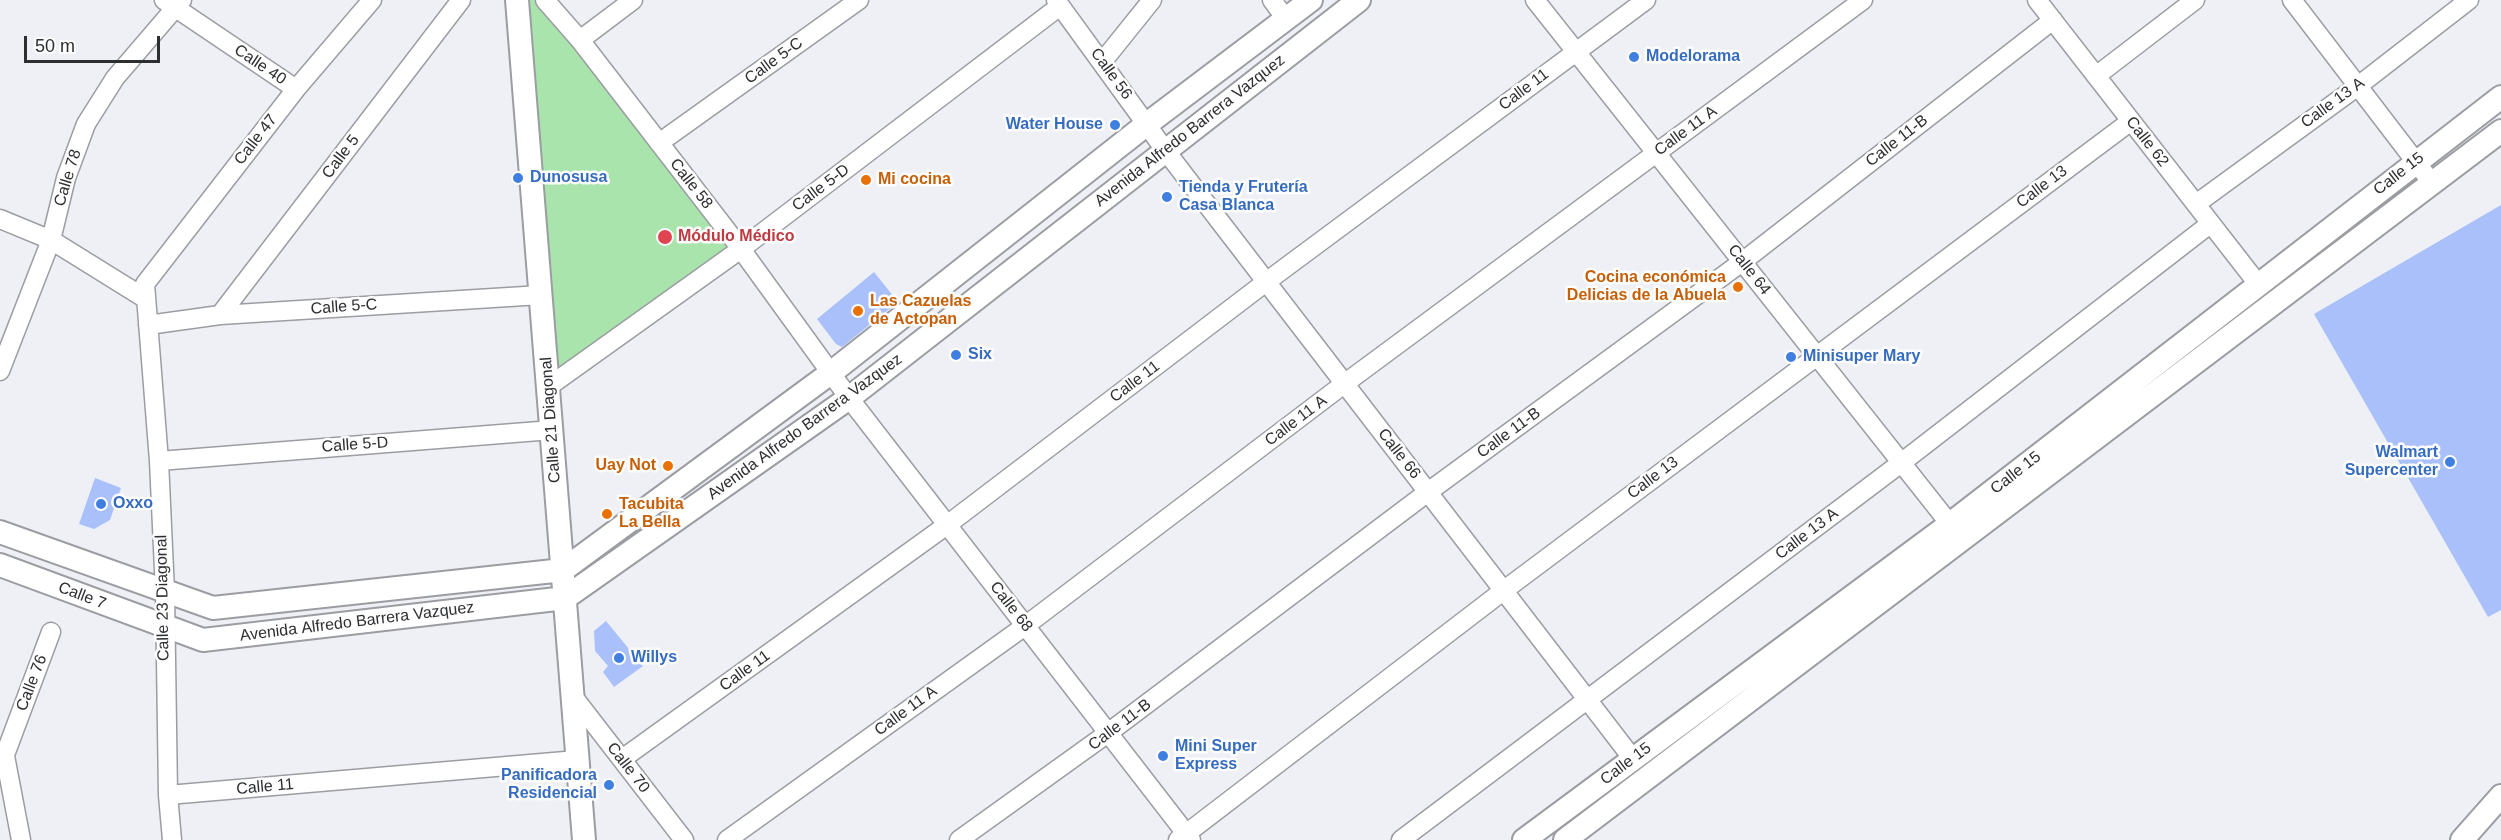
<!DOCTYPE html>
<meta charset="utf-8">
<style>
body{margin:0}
#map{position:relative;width:2501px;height:840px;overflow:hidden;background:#eef0f5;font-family:Arial,sans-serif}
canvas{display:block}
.scale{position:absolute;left:24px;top:36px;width:136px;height:27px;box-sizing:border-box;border:3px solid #2d2e30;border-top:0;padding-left:8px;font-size:18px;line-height:21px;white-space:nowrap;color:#2d2e30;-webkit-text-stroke:4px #fdfdfe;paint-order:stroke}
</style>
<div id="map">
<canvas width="2501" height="840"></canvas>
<div class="scale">50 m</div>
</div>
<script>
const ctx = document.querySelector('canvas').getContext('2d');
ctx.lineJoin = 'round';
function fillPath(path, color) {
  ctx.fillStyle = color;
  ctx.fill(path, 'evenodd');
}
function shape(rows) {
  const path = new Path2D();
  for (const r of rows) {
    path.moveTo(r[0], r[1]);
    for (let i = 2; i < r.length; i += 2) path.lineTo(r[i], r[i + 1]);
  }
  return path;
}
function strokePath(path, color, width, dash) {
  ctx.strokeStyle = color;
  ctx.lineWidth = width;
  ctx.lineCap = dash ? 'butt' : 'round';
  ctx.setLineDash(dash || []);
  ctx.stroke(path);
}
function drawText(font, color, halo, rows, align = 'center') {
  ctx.font = font + ' Arial,sans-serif';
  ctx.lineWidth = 5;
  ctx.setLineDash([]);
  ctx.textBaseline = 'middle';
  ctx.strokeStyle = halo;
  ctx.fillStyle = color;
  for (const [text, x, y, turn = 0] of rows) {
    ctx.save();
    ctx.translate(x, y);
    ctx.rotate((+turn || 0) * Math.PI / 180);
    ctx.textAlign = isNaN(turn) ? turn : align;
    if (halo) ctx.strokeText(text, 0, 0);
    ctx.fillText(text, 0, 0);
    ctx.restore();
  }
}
const green = shape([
 [522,0,540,0,738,245,559,373]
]);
const building = shape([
 [2501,205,2501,610,2488,617,2314,314],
 [874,272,898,302,842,347,836,344,817,319],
 [95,478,121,488,110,520,94,529,79,524],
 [606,621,643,666,614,687,603,672,608,666,595,651,594,631]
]);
const minor = shape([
 [164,0,296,89],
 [545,0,580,40,738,245,849,398,1191,840],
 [1056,0,1165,150,1633,759],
 [1272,0,1286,19],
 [1535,0,1957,533],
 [2037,0,2258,284],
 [2292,0,2432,183],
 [580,40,633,0],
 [1103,61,1152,0],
 [2096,76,2195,0],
 [659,143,859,0],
 [2196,204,2358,86,2469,0],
 [0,219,51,240,146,299],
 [220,315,461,0],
 [148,325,220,315,541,295],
 [0,371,51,240,66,178,86,124,115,78,182,0],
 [548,387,741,249,1060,6],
 [159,461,552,430],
 [572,695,684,840],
 [5,756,21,840],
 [622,759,947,525,1266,282,1646,0],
 [0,768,51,632],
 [168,795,577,760],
 [172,840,168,795,165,592,159,461,145,284,296,89,372,0],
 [727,840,1025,626,1344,384,1863,0],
 [959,840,1108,733,1428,492,1742,262,2053,20],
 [1178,840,1503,591,2131,121],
 [1401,840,1901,463,2210,224]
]);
const tertiary = shape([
 [517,0,584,840],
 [0,532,213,608,563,570,832,372,1147,124,1311,0],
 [0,565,203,640,565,598,849,398,1359,0],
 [1524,840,1950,524,2501,97],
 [1565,840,2501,131],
 [2462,840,2501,796]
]);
const markers = [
 [1634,57,6,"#3f7fe0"],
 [1115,125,6,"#3f7fe0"],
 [518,178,6,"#3f7fe0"],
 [866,180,6,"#e8710a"],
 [1167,197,6,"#3f7fe0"],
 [665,237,8,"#e0444e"],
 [1738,287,6,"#e8710a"],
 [858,311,6,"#e8710a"],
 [956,355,6,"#3f7fe0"],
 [1791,357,6,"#3f7fe0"],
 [2450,462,6,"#3f7fe0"],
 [668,466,6,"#e8710a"],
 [101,504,6,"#3f7fe0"],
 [607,514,6,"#e8710a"],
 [619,658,6,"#3f7fe0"],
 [1163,756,6,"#3f7fe0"],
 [609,785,6,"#3f7fe0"]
];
const shopNames = [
 ["Modelorama",1646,57],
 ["Water House",1103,125,"right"],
 ["Dunosusa",530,178],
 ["Tienda y Frutería",1179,188],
 ["Casa Blanca",1179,206],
 ["Six",968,355],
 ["Minisuper Mary",1803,357],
 ["Walmart",2438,453,"right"],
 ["Supercenter",2438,471,"right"],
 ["Oxxo",113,504],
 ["Willys",631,658],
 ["Mini Super",1175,747],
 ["Express",1175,765],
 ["Panificadora",597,776,"right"],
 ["Residencial",597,794,"right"]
];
const streetNames = [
 ["Calle 5-C",774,61,-36],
 ["Calle 40",260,65,34],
 ["Calle 56",1111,74,54],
 ["Calle 11",1524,90,-37],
 ["Calle 13 A",2333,103,-36],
 ["Avenida Alfredo Barrera Vazquez",1190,131,-38],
 ["Calle 11 A",1686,131,-36],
 ["Calle 47",256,140,-52],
 ["Calle 11-B",1897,141,-38],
 ["Calle 62",2147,142,52],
 ["Calle 5",341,157,-53],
 ["Calle 15",2399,174,-38],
 ["Calle 78",68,178,-73],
 ["Calle 58",691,184,52],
 ["Calle 13",2042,187,-37],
 ["Calle 5-D",821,188,-37],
 ["Calle 64",1749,270,52],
 ["Calle 5-C",344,307,-4],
 ["Calle 11",1135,382,-37],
 ["Calle 21 Diagonal",551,420,-94],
 ["Calle 11 A",1296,421,-37],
 ["Avenida Alfredo Barrera Vazquez",805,427,-36],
 ["Calle 11-B",1509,433,-36],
 ["Calle 5-D",355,445,-4],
 ["Calle 66",1399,454,52],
 ["Calle 15",2016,473,-38],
 ["Calle 13",1653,478,-37],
 ["Calle 13 A",1807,534,-37],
 ["Calle 7",82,596,21],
 ["Calle 23 Diagonal",163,598,-91],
 ["Calle 68",1011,607,52],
 ["Avenida Alfredo Barrera Vazquez",357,622,-7],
 ["Calle 11",745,671,-36],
 ["Calle 76",32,683,-69],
 ["Calle 11 A",906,711,-36],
 ["Calle 11-B",1120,725,-37],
 ["Calle 15",1626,764,-37],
 ["Calle 70",628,768,52],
 ["Calle 11",265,787,-5]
];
const foodNames = [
 ["Mi cocina",878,180],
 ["Cocina económica",1726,278,"right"],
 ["Delicias de la Abuela",1726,296,"right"],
 ["Las Cazuelas",870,302],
 ["de Actopan",870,320],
 ["Uay Not",656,466,"right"],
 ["Tacubita",619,505],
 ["La Bella",619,523]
];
const healthNames = [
 ["Módulo Médico",678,237]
];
fillPath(green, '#a9e4ad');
fillPath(building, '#a9c0fb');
strokePath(minor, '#9b9da2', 21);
strokePath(tertiary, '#9b9da2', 26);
strokePath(minor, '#fff', 18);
strokePath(tertiary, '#fff', 22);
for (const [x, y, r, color] of markers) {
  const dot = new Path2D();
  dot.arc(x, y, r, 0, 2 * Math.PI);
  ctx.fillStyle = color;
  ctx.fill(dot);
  strokePath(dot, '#fdfdfe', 2);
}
drawText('bold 16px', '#366cbe', '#fdfdfe', shopNames, 'left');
drawText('16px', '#2d2e30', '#fdfdfe', streetNames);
drawText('bold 16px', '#c56008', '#fdfdfe', foodNames, 'left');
drawText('bold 16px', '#be3a42', '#fdfdfe', healthNames, 'left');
</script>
